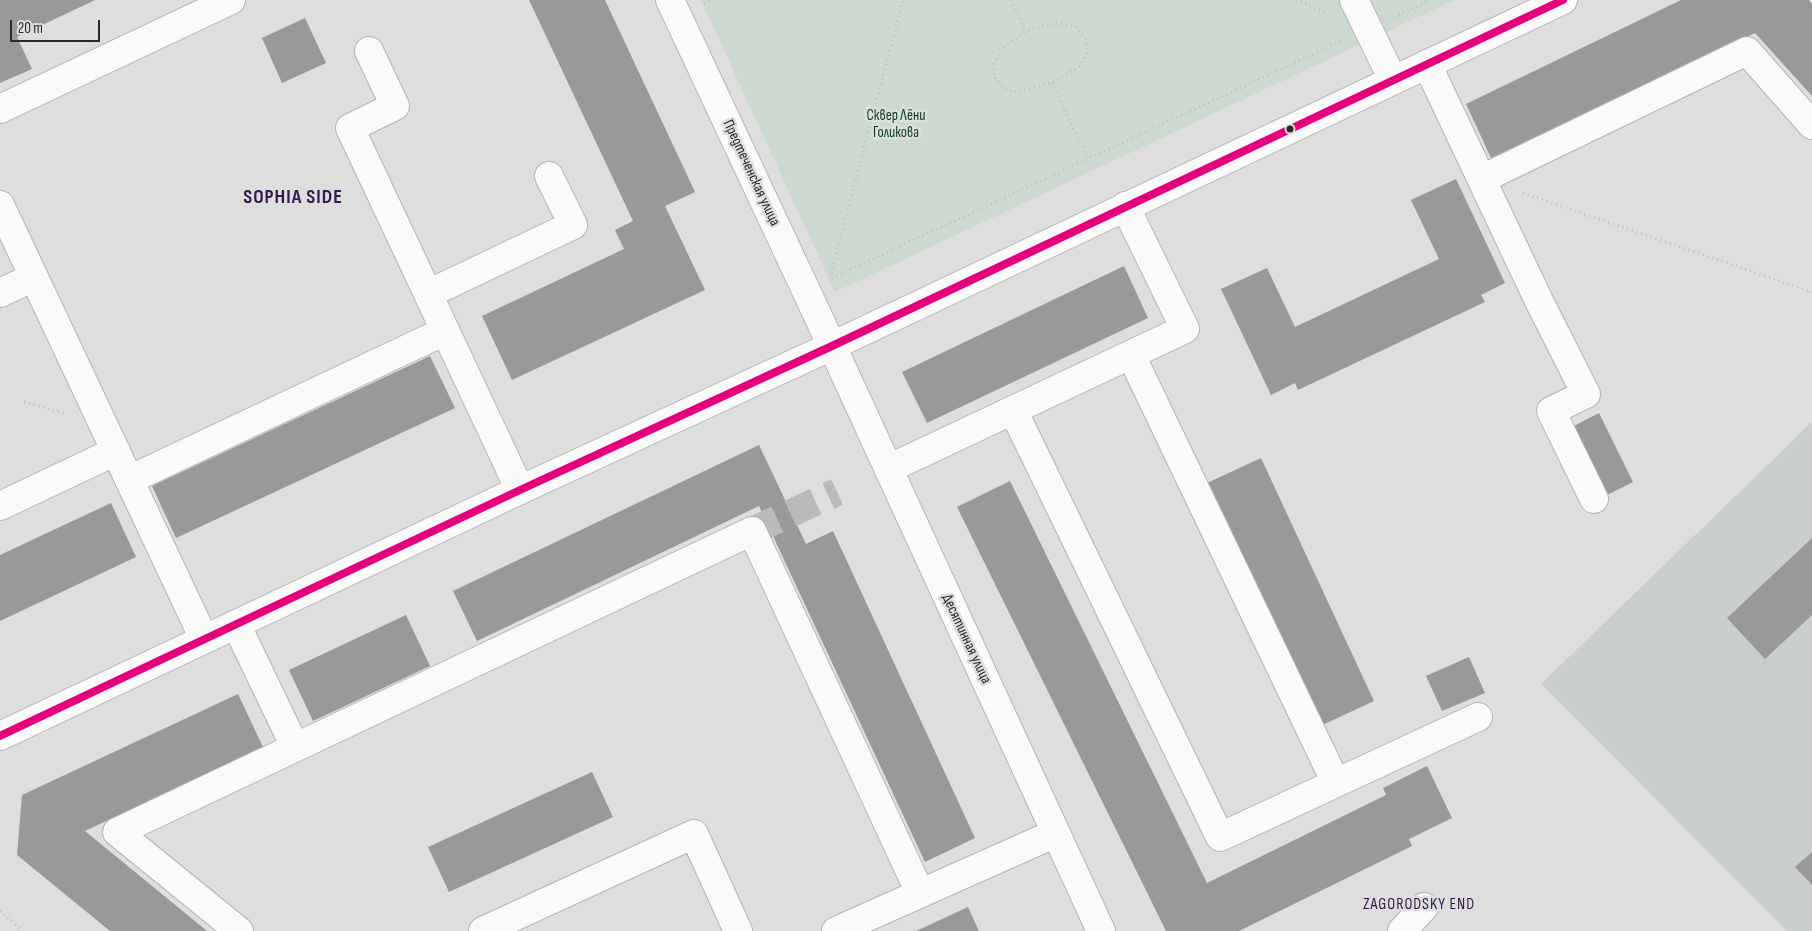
<!DOCTYPE html>
<meta charset="utf-8">
<style>
body{margin:0}
#map{position:relative;width:1812px;height:931px;overflow:hidden;background:#dddedd;font-family:"Sofia Sans Condensed",sans-serif}
canvas{display:block}
.scale{position:absolute;left:10px;top:20px;width:90px;height:22px;box-sizing:border-box;border:2px solid #292a29;border-top:0;padding-left:6px;font-size:15px;line-height:18px;white-space:nowrap;color:#292a29;-webkit-text-stroke:4px #dcdfdd;paint-order:stroke}
</style>
<div id="map">
<canvas width="1812" height="931"></canvas>
<div class="scale">20 m</div>
</div>
<script>
const ctx = document.querySelector('canvas').getContext('2d');
ctx.lineJoin = 'round';
function fillPath(path, color) {
  ctx.fillStyle = color;
  ctx.fill(path, 'evenodd');
}
function shape(rows) {
  const path = new Path2D();
  for (const r of rows) {
    path.moveTo(r[0], r[1]);
    for (let i = 2; i < r.length; i += 2) path.lineTo(r[i], r[i + 1]);
  }
  return path;
}
function strokePath(path, color, width, dash) {
  ctx.strokeStyle = color;
  ctx.lineWidth = width;
  ctx.lineCap = dash ? 'butt' : 'round';
  ctx.setLineDash(dash || []);
  ctx.stroke(path);
}
function drawText(font, color, halo, rows, align = 'center') {
  ctx.font = font + ' "Sofia Sans Condensed",sans-serif';
  ctx.lineWidth = 5;
  ctx.setLineDash([]);
  ctx.textBaseline = 'middle';
  ctx.strokeStyle = halo;
  ctx.fillStyle = color;
  for (const [text, x, y, turn = 0] of rows) {
    ctx.save();
    ctx.translate(x, y);
    ctx.rotate((+turn || 0) * Math.PI / 180);
    ctx.textAlign = isNaN(turn) ? turn : align;
    if (halo) ctx.strokeText(text, 0, 0);
    ctx.fillText(text, 0, 0);
    ctx.restore();
  }
}
const built = shape([
 [1812,422,1812,931,1787,931,1541,684]
]);
const green = shape([
 [701,0,1454,0,835,292]
]);
const building = shape([
 [0,0,95,0,17,37,32,69,0,83],
 [529,0,605,0,695,192,665,206,705,290,512,380,482,316,624,249,615,230,633,221],
 [1681,0,1809,0,1812,4,1812,96,1755,33,1491,158,1466,104],
 [305,18,326,63,282,83,262,38],
 [1456,179,1505,283,1481,295,1485,302,1298,390,1295,383,1271,395,1221,289,1267,268,1295,327,1439,259,1411,200],
 [1124,266,1148,318,927,423,902,372],
 [430,356,455,408,176,538,152,486],
 [1599,413,1633,482,1607,495,1574,426],
 [759,445,806,544,833,531,975,838,925,862,759,506,477,641,453,591],
 [1261,458,1374,701,1318,727,1205,484],
 [1010,481,1207,883,1386,795,1383,788,1427,766,1452,818,1409,839,1412,846,1239,931,1166,931,957,507],
 [111,503,136,557,0,621,0,555],
 [1812,538,1812,615,1765,659,1727,618],
 [406,615,430,666,313,721,289,670],
 [1469,657,1485,693,1442,711,1426,676],
 [238,694,263,747,85,831,207,931,110,931,17,855,22,795],
 [592,772,613,817,449,892,428,847],
 [1812,852,1812,885,1795,867],
 [968,907,979,931,916,931,927,926]
]);
const minorTunnel = shape([
 [752,531,837,492]
]);
const path = shape([
 [1011,0,1026,31],
 [1296,0,1328,13],
 [704,4,712,0],
 [1394,17,1430,0],
 [1056,23,1076,27,1086,39,1087,53,1080,66,1052,83,1016,92,1005,89,994,77,994,64,1000,50,1026,31,1056,23],
 [1052,83,1088,159],
 [1523,193,1812,292],
 [831,273,903,0],
 [832,278,1341,41],
 [24,402,67,414],
 [0,911,23,931]
]);
const minor = shape([
 [670,0,832,346,1101,931],
 [1354,0,1393,80],
 [369,51,395,106,350,128,428,294],
 [1427,64,1539,301,1586,394,1551,411,1594,499],
 [0,109,231,0],
 [1482,179,1747,51,1812,125],
 [0,205,204,639],
 [0,293,34,277],
 [1131,355,1336,783,1478,717],
 [1013,410,1220,837,1336,783],
 [888,469,1185,329,1125,206],
 [129,480,445,331],
 [520,490,428,294,573,225,549,176],
 [0,506,116,451],
 [236,624,295,747],
 [239,931,117,832,752,531,920,893],
 [483,931,694,834,738,931],
 [836,931,1056,833],
 [1402,931,1424,907]
]);
const major = shape([
 [0,736,520,490,832,346,1563,0]
]);
const bus1 = shape([
 [0,736,520,490,832,346,1563,0]
]);
const markers = [
 [1290,129,4.5,"#292a29"]
];
const parkNames = [
 ["Сквер Лёни",896,116],
 ["Голикова",896,133]
];
const streetNames = [
 ["Предтеченская улица",751,173,65],
 ["Десятинная улица",966,639,65]
];
const neighbourhoodNames = [
 ["ZAGORODSKY END",1419,905]
];
const districtNames = [
 ["SOPHIA SIDE",293,198]
];
fillPath(built, '#cacfcc');
fillPath(green, '#ccd9d0');
fillPath(building, '#989998');
strokePath(minorTunnel, '#b9bab9', 28, [28, 14]);
strokePath(minor, '#b3b4b3', 30);
strokePath(major, '#b3b4b3', 30);
strokePath(path, '#bebfbe', 3, [1, 4]);
strokePath(minor, '#fafafa', 28);
strokePath(major, '#fafafa', 28);
strokePath(bus1, '#e5007d', 8);
for (const [x, y, r, color] of markers) {
  const dot = new Path2D();
  dot.arc(x, y, r, 0, 2 * Math.PI);
  ctx.fillStyle = color;
  ctx.fill(dot);
  strokePath(dot, '#dcdfdd', 2);
}
drawText('15px', '#053d22', '#dcdfdd', parkNames);
drawText('15px', '#292a29', '#dcdfdd', streetNames);
ctx.letterSpacing = '1px';
drawText('16px', '#36174f', '#dcdfdd', neighbourhoodNames);
ctx.letterSpacing = '0px';
ctx.letterSpacing = '1px';
drawText('bold 20px', '#36174f', '#dcdfdd', districtNames);
ctx.letterSpacing = '0px';
</script>
